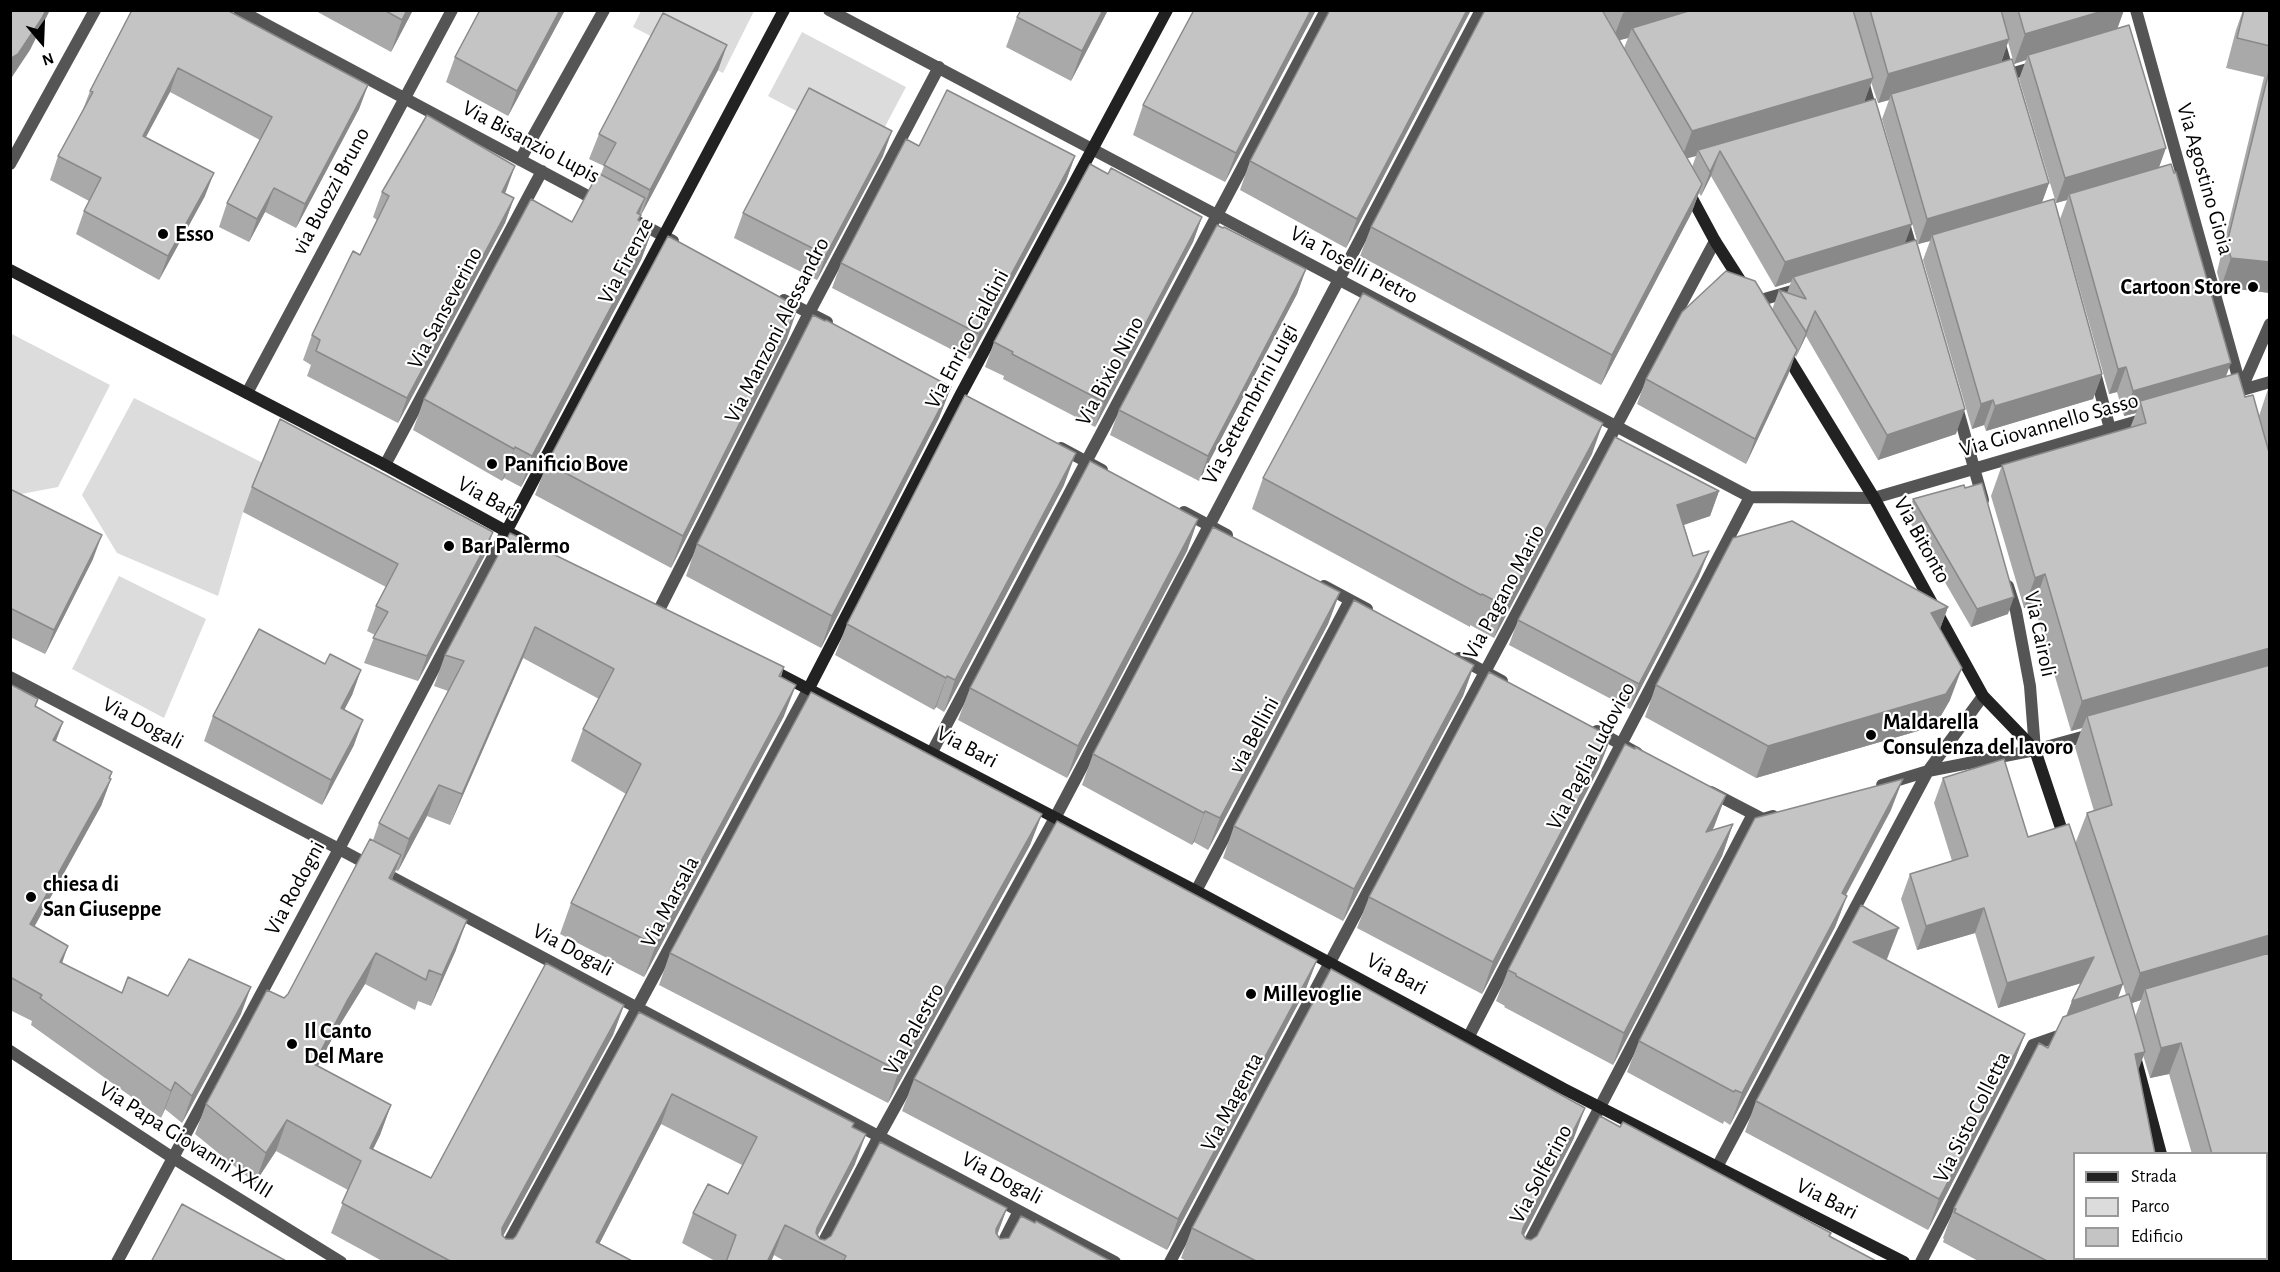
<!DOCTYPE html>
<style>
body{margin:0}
#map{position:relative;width:2280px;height:1272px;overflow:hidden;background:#fff;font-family:"Alegreya Sans",sans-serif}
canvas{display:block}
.frame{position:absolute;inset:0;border:12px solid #000;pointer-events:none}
.legend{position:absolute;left:2073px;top:1152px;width:195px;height:108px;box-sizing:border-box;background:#fff;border:2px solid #999;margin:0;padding:8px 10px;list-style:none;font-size:18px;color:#000}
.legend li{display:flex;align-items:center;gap:12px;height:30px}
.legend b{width:30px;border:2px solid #999}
.north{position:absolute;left:12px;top:12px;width:60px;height:60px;-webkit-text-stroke:4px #fff;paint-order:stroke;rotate:161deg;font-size:16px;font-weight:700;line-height:24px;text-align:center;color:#000}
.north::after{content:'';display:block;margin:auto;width:21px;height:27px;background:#000;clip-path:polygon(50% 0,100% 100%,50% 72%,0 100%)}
</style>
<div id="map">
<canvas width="2280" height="1272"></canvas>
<div class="frame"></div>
<ul class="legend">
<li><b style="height:8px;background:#222"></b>Strada</li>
<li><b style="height:16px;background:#dcdcdc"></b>Parco</li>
<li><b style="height:16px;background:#c4c4c4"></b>Edificio</li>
</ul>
<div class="north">N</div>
</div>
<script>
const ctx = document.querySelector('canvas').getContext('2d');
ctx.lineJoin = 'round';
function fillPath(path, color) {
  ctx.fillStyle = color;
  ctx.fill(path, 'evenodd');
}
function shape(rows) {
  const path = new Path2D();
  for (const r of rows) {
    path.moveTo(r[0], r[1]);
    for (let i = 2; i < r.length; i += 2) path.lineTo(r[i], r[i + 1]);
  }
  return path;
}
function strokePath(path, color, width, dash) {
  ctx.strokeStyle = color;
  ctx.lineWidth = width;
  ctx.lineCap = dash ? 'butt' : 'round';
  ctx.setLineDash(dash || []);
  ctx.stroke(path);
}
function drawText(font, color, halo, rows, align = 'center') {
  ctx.font = font + ' "Alegreya Sans",sans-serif';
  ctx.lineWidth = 4.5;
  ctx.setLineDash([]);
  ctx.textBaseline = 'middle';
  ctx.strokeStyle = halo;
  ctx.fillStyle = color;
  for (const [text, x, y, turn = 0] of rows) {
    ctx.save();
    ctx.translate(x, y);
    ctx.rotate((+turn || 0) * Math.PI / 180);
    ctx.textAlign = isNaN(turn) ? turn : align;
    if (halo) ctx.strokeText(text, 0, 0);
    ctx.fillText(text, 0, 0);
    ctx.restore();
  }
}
const green = shape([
 [641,11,754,11,723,73,633,27],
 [802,32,906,87,872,151,768,96],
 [10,333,110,385,58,487,11,496],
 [134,398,263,463,243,512,218,596,117,553,82,495],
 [119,576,206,619,164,718,72,669]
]);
const street = shape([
 [239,10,601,203],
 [829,10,1750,497,1874,498,2148,418],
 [1990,10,2009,76],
 [2136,10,2241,388],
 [2000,77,2038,66],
 [1862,78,1873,117],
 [520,160,604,10],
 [10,164,95,10],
 [1903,220,1914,258],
 [638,222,673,241],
 [784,300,827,322],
 [1754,302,1792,291],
 [2094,369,2110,429],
 [2241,390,2270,324],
 [247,393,452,10],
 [2228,394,2270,382],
 [1957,407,1983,500],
 [1061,448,1102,470],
 [385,465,542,171],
 [1184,512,1227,535],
 [1324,586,1367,609],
 [2008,586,2016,611,2030,686,2035,750],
 [657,614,809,313,939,67],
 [1459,658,1502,681],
 [10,677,339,849,1115,1262],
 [1597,731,1637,753],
 [932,752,1326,10],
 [1882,785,1928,771,2035,750,2093,734],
 [1711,792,1763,819,1773,816],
 [1196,891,1350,600],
 [1469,1036,1750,497],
 [10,1051,173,1158,341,1262],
 [1717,1167,1928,771,1983,696],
 [117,1262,339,849,506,532],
 [498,1262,637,1008,809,688],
 [813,1262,879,1136,1055,818,1481,10],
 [993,1262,1019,1211],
 [1170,1262,1715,241],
 [1519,1262,1753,814],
 [1921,1262,2033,1045,2067,1033]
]);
const secondary = shape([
 [1687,189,1715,241,1745,288],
 [10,270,385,465,524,541],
 [1784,351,1874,498,1983,696,2035,750,2065,840],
 [506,532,784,10],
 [768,668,1196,891,1564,1089,1904,1262],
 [809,688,961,394,1167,10],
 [2134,1053,2161,1154],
 [2189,1258,2189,1262]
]);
const wall = shape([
 [132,10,368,85,359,109,296,228,265,212,249,242,219,227,227,203,260,140,170,92,146,137,205,196,159,280,76,234,84,211,89,201,50,180,58,156,82,112,90,91],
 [314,10,413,10,391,52],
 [565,10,508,116,446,82,455,57],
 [1108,10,1071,81,1006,47,1017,17],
 [1316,10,1225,182,1133,135,1143,105],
 [1471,10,1346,248,1240,190,1250,161],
 [1485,10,2124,10,2117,29,2159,167,2226,376,2245,397,2259,416,2268,389,2270,389,2270,1262,2222,1262,2221,1258,2266,1258,2266,1154,2192,1154,2169,1074,2150,1078,2143,1055,2138,1069,2177,1262,1980,1262,1943,1242,1944,1239,1943,1238,1954,1208,2066,1016,2072,1001,2081,983,1998,1008,1975,933,1917,950,1901,899,1910,874,1952,861,1934,803,1943,778,2028,837,2075,844,2087,813,2094,811,2075,747,2082,728,2071,731,2034,605,2024,608,1991,496,2002,465,2130,428,2136,413,2124,416,2117,392,2109,394,2060,219,2067,200,2056,203,2019,79,2026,60,2014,64,2008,42,2001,63,2049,183,2042,202,2102,374,2093,399,1986,431,1984,425,1972,429,1923,260,1930,241,1918,244,1882,119,1889,100,1878,103,1871,82,1864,102,1905,243,1956,434,1878,460,1806,336,1796,357,1795,355,1788,375,1746,464,1637,404,1646,379,1772,310,1779,290,1787,293,1791,282,1775,287,1711,176,1701,196,1699,193,1691,214,1601,385,1360,256,1371,227],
 [1628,38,1624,48,1620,40],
 [1696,156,1692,167,1687,158],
 [2123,984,2126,995,2117,998],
 [2141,1000,2135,1017,2132,1003],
 [2243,10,2270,10,2270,293,2221,287,2217,272,2264,77,2226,68,2236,30],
 [727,45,718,70,641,215,639,214,638,221,653,228,641,260,521,487,504,478,502,481,413,430,424,399,572,222,601,174,604,166,589,159,599,134],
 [919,146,1075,156,1066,181,970,359,832,288,841,263],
 [883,156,817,280,734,238,743,213],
 [1108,174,1202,217,1193,242,1095,427,1003,379,1004,376,985,367,994,342],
 [506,191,505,193,514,198,505,223,398,423,307,376,311,365,303,360,312,335,360,255,377,220,373,217,382,192],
 [1306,269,1297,294,1199,481,1110,435,1119,410],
 [787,339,671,568,535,495,547,463],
 [951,387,939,418,821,648,686,576,697,544],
 [1592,454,1494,638,1470,625,1470,627,1252,509,1263,478],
 [1064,485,944,712,936,707,934,710,835,655,847,624],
 [252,487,493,532,484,557,418,681,364,663,375,635,367,631,376,606,386,587,243,512],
 [10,489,93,559,45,654,10,637],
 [1719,491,1710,516,1684,525,1699,576,1630,709,1509,645,1518,620],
 [1913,499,2008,614,1971,627,1907,517],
 [1198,519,1187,551,1067,778,958,720,970,688],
 [510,533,784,667,781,677,784,716,644,977,560,934,571,903,626,794,571,761,583,729,599,699,523,658,450,825,427,816,398,871,396,870,392,879,456,950,431,1006,418,1001,415,1010,365,984,336,1031,318,1066,391,1105,380,1135,373,1149,431,1178,624,1005,613,1035,503,1236,506,1239,513,1239,516,1236,639,1012,852,1127,855,1164,818,1235,820,1239,825,1240,1007,1208,997,1235,1000,1239,1112,1262,786,1262,774,1255,771,1262,717,1262,682,1243,693,1213,728,1194,742,1165,661,1124,599,1244,634,1262,384,1262,331,1233,348,1190,276,1151,255,1183,195,1134,206,1104,288,994,373,840,379,823,448,691,434,686,445,655],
 [1340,592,1328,624,1208,850,1194,842,1192,845,1082,785,1093,754],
 [1948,607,1940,629,1950,700,1935,726,1756,778,1645,717,1656,685],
 [325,664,361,670,352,695,344,710,354,745,322,805,204,741,213,716],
 [1474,665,1463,696,1343,921,1223,858,1234,826],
 [10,684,36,707,63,722,56,741,112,772,110,778,111,779,101,806,34,926,62,963,122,993,168,996,241,1014,182,1123,165,1109,161,1118,31,1025,32,1021,10,1010],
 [1611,737,1599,768,1482,994,1357,928,1369,897],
 [1726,795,1712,830,1733,824,1722,856,1613,1065,1504,1007,1505,1006,1496,1001,1508,970],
 [1891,810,1846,895,1847,896,1835,927,1730,1125,1724,1121,1723,1124,1627,1072,1639,1041],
 [1042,814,1030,845,888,1103,659,985,670,953],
 [1861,905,1887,959,1886,960,2025,1034,2013,1065,1928,1230,1745,1132,1756,1101],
 [1317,960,1305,991,1167,1250,902,1111,914,1079],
 [1574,1138,1524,1235,1526,1239,1531,1240,1830,1237,1878,1262,1188,1262,1181,1258,1192,1228]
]);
const shadedWall = shape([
 [46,10,50,10,30,50,10,80,10,59],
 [407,10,413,10,391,52,402,20],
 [560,10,565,10,508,116,517,91],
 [1103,10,1108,10,1071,81,1082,51],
 [1311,10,1316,10,1225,182,1236,153],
 [1467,10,1471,10,1346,248,1357,219],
 [1631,10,1725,10,1632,28,1628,38,1612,42,1623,13],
 [2106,10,2124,10,2115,35,2028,55,2026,60,2014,64,2025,34],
 [2009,39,1999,68,1891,94,1889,100,1878,103,1888,74],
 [727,45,718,70,641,215,650,190],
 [178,68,170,92,134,159,143,136],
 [1873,78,1862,108,1698,150,1696,156,1681,160,1692,131],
 [368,85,359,109,296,228,305,204],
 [892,131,883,156,817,280,826,255],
 [2166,148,2157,173,2069,194,2067,200,2056,203,2065,178],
 [1720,151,1711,176,1701,196,1710,172],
 [1075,156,1066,181,970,359,979,334],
 [515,166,506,191,493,217,502,192],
 [214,173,205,196,159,280,168,256],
 [2049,183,2040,208,1932,235,1930,241,1918,244,1927,219],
 [1702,184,1691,214,1601,385,1612,355],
 [274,188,265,212,249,242,257,219],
 [514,198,505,223,398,423,407,398],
 [645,198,633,230,637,213],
 [1202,217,1193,242,1095,427,1104,402],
 [1912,224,1903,249,1793,277,1791,282,1775,287,1785,262],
 [653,228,641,260,521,487,532,456],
 [2231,258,2270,262,2270,293,2221,287],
 [1306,269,1297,294,1199,481,1208,456],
 [798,307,787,339,671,568,683,536],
 [1815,311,1806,336,1796,357,1806,332],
 [1797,350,1788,375,1746,464,1755,439],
 [2231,363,2222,387,2140,401,2136,413,2124,416,2133,391],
 [2126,367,2117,392,2109,394,2118,369],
 [2102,374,2093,399,1986,431,1995,406],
 [951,387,939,418,821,648,832,616],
 [1993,400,1984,425,1972,429,1981,404],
 [1965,409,1956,434,1878,460,1887,435],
 [1603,423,1592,454,1494,638,1505,606],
 [515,447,504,478,502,481,514,449],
 [1076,453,1064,485,944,712,955,680],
 [1719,491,1710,516,1668,530,1677,505],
 [1198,519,1187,551,1067,778,1078,746],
 [493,532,484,557,418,681,427,656],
 [102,535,93,559,45,654,54,630],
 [1709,551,1699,576,1630,709,1639,684],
 [2045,574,2034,605,2024,608,2035,578],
 [1340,592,1328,624,1208,850,1220,818],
 [2014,597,2008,614,1971,627,1977,609],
 [1948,607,1936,639,1931,613],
 [535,627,523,658,450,825,462,794],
 [2270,648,2270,676,2087,716,2082,728,2071,731,2082,701],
 [1474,665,1463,696,1343,921,1354,889],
 [1962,668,1950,700,1935,726,1756,778,1768,746],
 [361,670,352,695,332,733,341,708],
 [947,676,936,707,934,710,946,678],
 [796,685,784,716,644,977,656,945],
 [363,720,354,745,322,805,331,780],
 [63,722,53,748,53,740],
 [1611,737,1599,768,1482,994,1493,962],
 [112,772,106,788,111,779,101,806,21,951,30,924],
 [1903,779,1891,810,1830,924,1842,893],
 [439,785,427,816,398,871,409,839],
 [1726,795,1714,827,1694,863,1706,832],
 [1205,811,1194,842,1192,845,1204,813],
 [1042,814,1030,845,888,1103,899,1071],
 [1733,824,1722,856,1613,1065,1624,1033],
 [401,855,390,885,389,878],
 [1847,896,1835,927,1730,1125,1742,1093],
 [1984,908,1975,933,1917,950,1926,926],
 [467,920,456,950,431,1006,442,975],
 [1899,928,1887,959,1841,974,1853,942],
 [2270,935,2270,964,2145,989,2141,1000,2129,1004,2140,973],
 [68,946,59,972,60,962],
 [376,953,365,984,336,1031,303,1094,314,1064,347,1001],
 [2094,957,2085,982,1998,1008,2007,983],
 [1317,960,1305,991,1167,1250,1178,1219],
 [2123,984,2114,1009,2063,1026,2072,1001],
 [251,987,241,1014,182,1123,192,1096],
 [624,1005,613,1035,491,1258,502,1228],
 [2025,1034,2013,1065,1928,1230,1939,1199],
 [2181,1043,2169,1074,2150,1078,2161,1048],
 [2145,1052,2134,1082,2135,1054],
 [175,1082,165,1109,161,1118,171,1091],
 [672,1094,661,1124,590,1262,596,1242],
 [391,1105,380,1135,359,1178,370,1148],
 [1585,1108,1574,1138,1512,1258,1523,1228],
 [287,1120,276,1151,255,1183,266,1153],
 [866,1134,855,1164,815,1240,817,1228],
 [1007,1208,996,1238,996,1229],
 [785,1225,771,1262,767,1262]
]);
const building = shape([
 [10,10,46,10,42,18,18,54,10,59,10,10],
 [132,10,227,10,368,85,305,204,274,188,257,219,227,203,272,117,178,68,143,136,214,173,168,256,84,211,101,178,58,156,93,92,90,91,132,10],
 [384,10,407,10,402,20,384,10],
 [480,10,560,10,517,91,455,57,480,10],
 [1021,10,1103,10,1082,51,1017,17,1021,10],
 [1194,10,1311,10,1236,153,1143,105,1194,10],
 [1330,10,1467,10,1357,219,1250,161,1330,10],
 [1485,10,1602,10,1702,184,1612,355,1371,227,1485,10],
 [1692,10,1853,10,1873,78,1692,131,1632,28,1692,10],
 [1870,10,2001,10,2009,39,1888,74,1870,10],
 [2018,10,2106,10,2025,34,2018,10],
 [2244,10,2270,10,2270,46,2237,38,2244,10],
 [663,13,727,45,650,190,604,165,616,143,599,134,663,13],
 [2129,25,2166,148,2065,178,2028,55,2129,25],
 [2012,59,2049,183,1927,219,1891,94,2012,59],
 [2270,67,2270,262,2231,258,2227,243,2270,67],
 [809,88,892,131,826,255,743,213,809,88],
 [947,90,1075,156,979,334,841,263,906,139,919,146,947,90],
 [1875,99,1912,224,1785,262,1720,151,1710,172,1698,150,1875,99],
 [427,115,515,166,502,192,514,198,407,398,316,351,320,340,312,335,353,251,360,255,389,196,382,192,427,115],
 [1090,164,1108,174,1111,168,1202,217,1104,402,1012,354,1013,352,994,342,1090,164],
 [2171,164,2174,173,2176,172,2231,363,2133,391,2126,367,2118,369,2069,194,2171,164],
 [598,173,645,198,637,213,641,215,638,220,653,228,532,456,515,447,514,449,424,399,531,199,572,222,598,173],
 [2054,199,2102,374,1995,406,1993,400,1981,404,1932,235,2054,199],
 [1217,225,1223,228,1224,227,1306,269,1208,456,1119,410,1217,225],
 [668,236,798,307,683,536,547,463,668,236],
 [1916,240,1965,409,1887,435,1815,311,1806,332,1779,290,1806,299,1793,277,1916,240],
 [1726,271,1755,281,1797,350,1755,439,1646,379,1682,312,1726,271],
 [1363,293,1603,423,1505,606,1482,594,1481,595,1263,478,1363,293],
 [813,315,825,321,826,320,951,387,832,616,697,544,813,315],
 [2238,373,2245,397,2253,395,2270,456,2270,648,2082,701,2045,574,2035,578,2002,465,2146,423,2140,401,2238,373],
 [965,395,1076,453,955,680,947,676,946,678,847,624,965,395],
 [280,419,493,532,427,656,373,638,388,612,376,606,398,564,252,487,280,419],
 [1615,437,1719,491,1677,505,1693,556,1709,551,1639,684,1518,620,1615,437],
 [1090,461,1198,519,1078,746,970,688,1090,461],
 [1982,483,2014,597,1977,609,1913,499,1964,485,1965,488,1982,483],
 [10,489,102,535,54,630,10,608,10,489],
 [1792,521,1948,607,1931,613,1962,668,1946,694,1768,746,1656,685,1733,538,1792,521],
 [1213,527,1340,592,1220,818,1205,811,1204,813,1093,754,1213,527],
 [510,533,784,667,779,676,796,685,656,945,571,903,641,764,583,729,614,669,535,627,462,794,439,785,409,839,379,823,464,661,445,655,510,533],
 [1354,600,1474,665,1354,889,1234,826,1354,600],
 [259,629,325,664,330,654,361,670,341,708,363,720,331,780,213,716,259,629],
 [2270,665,2270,935,2140,973,2087,813,2112,805,2087,716,2270,665],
 [1489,672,1611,737,1493,962,1369,897,1489,672],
 [10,684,38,699,35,706,63,722,53,740,112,772,109,778,111,779,30,924,68,946,60,962,122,993,128,977,168,996,189,959,251,987,192,1096,175,1082,171,1091,40,998,42,995,10,977,10,684],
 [811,692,1042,814,899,1071,670,953,811,692],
 [1625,744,1635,749,1635,747,1726,795,1706,832,1733,824,1624,1033,1516,976,1516,974,1508,970,1625,744],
 [2004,759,2028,837,2069,824,2123,984,2072,1001,2094,957,2007,983,1984,908,1926,926,1910,874,1968,856,1943,778,2004,759],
 [1903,779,1842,893,1847,896,1742,1093,1735,1090,1734,1092,1639,1041,1755,818,1903,779],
 [1057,821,1317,960,1178,1219,914,1079,1057,821],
 [370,839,401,855,389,878,467,920,442,975,429,970,426,980,376,953,347,1001,314,1064,391,1105,370,1148,431,1178,546,963,624,1005,502,1228,502,1235,506,1239,513,1239,516,1236,639,1012,854,1123,852,1127,866,1134,817,1228,816,1233,820,1239,825,1240,831,1236,880,1142,1007,1208,996,1229,996,1233,1000,1239,1009,1238,1021,1216,1035,1223,1036,1221,1112,1262,843,1262,846,1256,785,1225,767,1262,726,1262,736,1235,693,1213,708,1184,728,1194,757,1137,672,1094,596,1242,634,1262,452,1262,342,1203,361,1161,287,1120,266,1153,206,1104,267,990,284,998,288,994,370,839],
 [1861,905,1899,928,1853,942,2025,1034,1939,1199,1756,1101,1861,905],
 [2269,953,2270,1262,2242,1262,2241,1258,2266,1258,2266,1154,2212,1154,2181,1043,2161,1048,2145,989,2269,953],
 [1331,969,1585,1108,1523,1228,1522,1233,1526,1239,1531,1240,1537,1236,1600,1116,1620,1127,1623,1122,1831,1233,1829,1236,1878,1262,1258,1262,1192,1228,1331,969],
 [2129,994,2145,1052,2135,1054,2155,1154,2074,1154,2074,1258,2177,1258,2177,1262,2049,1262,1954,1212,1956,1209,1954,1208,2039,1043,2048,1048,2063,1017,2129,994],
 [182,1204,288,1262,151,1262,182,1204]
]);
const markers = [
 [163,234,6,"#000"],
 [2253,287,6,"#000"],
 [492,464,6,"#000"],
 [449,546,6,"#000"],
 [1871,735,6,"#000"],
 [31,897,6,"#000"],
 [1251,994,6,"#000"],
 [292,1044,6,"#000"]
];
const streetNames = [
 ["Via Bisanzio Lupis",531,142,28],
 ["Via Agostino Gioia",2205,179,74],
 ["via Buozzi Bruno",331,191,-62],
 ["Via Firenze",626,261,-62],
 ["Via Toselli Pietro",1354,265,28],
 ["Via Sanseverino",445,308,-62],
 ["Via Manzoni Alessandro",777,330,-63],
 ["Via Enrico Cialdini",967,339,-62],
 ["Via Bixio Nino",1110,371,-62],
 ["Via Settembrini Luigi",1250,404,-62],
 ["Via Giovannello Sasso",2049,425,-16],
 ["Via Bari",488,498,29],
 ["Via Bitonto",1922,540,61],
 ["Via Pagano Mario",1504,592,-62],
 ["Via Cairoli",2040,634,78],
 ["Via Dogali",143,723,28],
 ["via Bellini",1254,735,-62],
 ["Via Bari",967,747,28],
 ["Via Paglia Ludovico",1591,756,-62],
 ["Via Rodogni",295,888,-62],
 ["Via Marsala",670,902,-62],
 ["Via Dogali",573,950,28],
 ["Via Bari",1397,974,28],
 ["Via Palestro",914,1029,-61],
 ["Via Magenta",1232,1102,-62],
 ["Via Sisto Colletta",1972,1117,-63],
 ["Via Papa Giovanni XXIII",186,1140,32],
 ["Via Solferino",1541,1174,-62],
 ["Via Dogali",1002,1178,28],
 ["Via Bari",1827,1199,27]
];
const poiNames = [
 ["Esso",175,234],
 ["Cartoon Store",2241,287,"right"],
 ["Panificio Bove",504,464],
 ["Bar Palermo",461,546],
 ["Maldarella",1883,722],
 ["Consulenza del lavoro",1883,747],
 ["chiesa di",43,884],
 ["San Giuseppe",43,909],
 ["Millevoglie",1263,994],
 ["Il Canto",304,1031],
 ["Del Mare",304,1056]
];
fillPath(green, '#dcdcdc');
strokePath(street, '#555', 12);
strokePath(secondary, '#222', 12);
fillPath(wall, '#a9a9a9');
fillPath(shadedWall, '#898989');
fillPath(building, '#c4c4c4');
strokePath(building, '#898989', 1.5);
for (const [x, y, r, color] of markers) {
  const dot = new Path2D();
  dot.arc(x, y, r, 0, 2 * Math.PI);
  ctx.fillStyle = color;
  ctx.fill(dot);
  strokePath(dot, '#fff', 2);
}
drawText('22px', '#000', '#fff', streetNames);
drawText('bold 22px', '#000', '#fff', poiNames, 'left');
</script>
